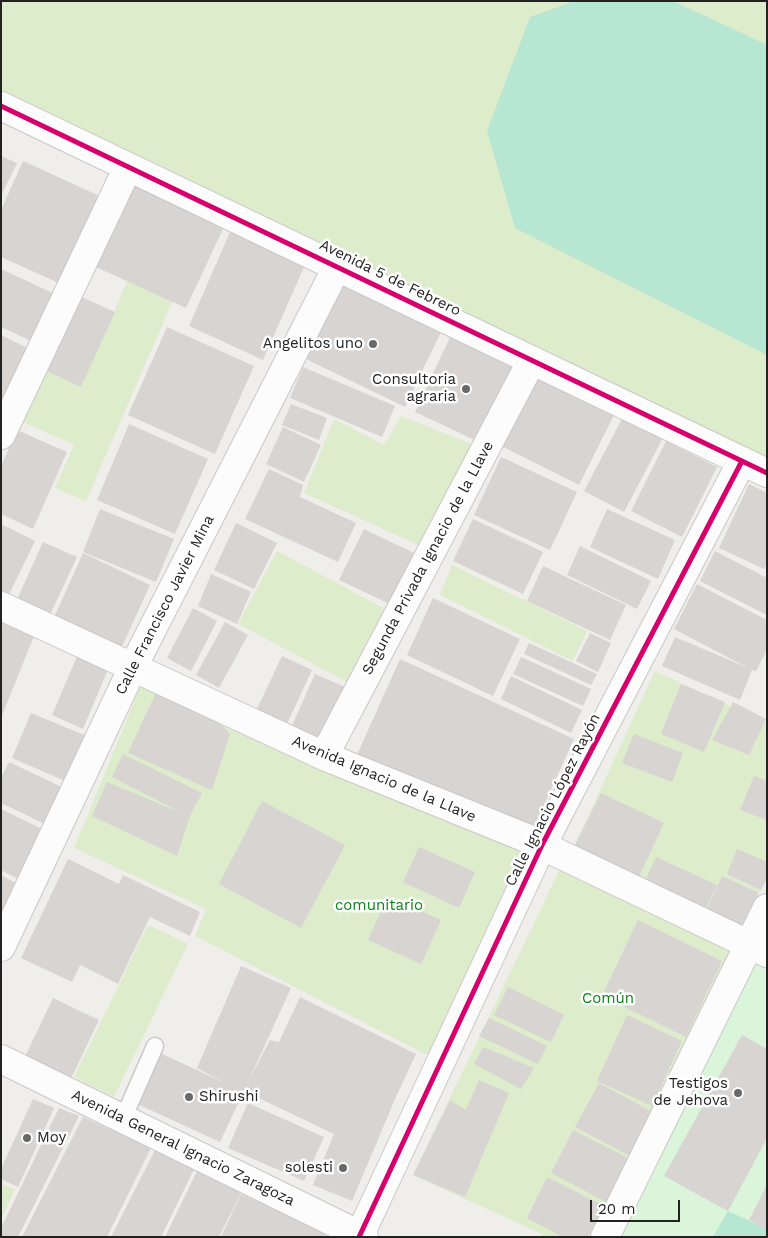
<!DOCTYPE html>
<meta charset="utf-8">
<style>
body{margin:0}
#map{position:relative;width:768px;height:1238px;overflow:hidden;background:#f0eeeb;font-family:"Work Sans",sans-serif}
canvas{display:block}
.frame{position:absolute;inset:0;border:2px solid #222;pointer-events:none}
.scale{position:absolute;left:590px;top:1200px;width:90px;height:22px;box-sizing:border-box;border:2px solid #222;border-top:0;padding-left:6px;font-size:15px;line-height:18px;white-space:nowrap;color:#222;-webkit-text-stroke:4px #fff;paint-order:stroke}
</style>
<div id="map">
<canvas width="768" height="1238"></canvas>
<div class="frame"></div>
<div class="scale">20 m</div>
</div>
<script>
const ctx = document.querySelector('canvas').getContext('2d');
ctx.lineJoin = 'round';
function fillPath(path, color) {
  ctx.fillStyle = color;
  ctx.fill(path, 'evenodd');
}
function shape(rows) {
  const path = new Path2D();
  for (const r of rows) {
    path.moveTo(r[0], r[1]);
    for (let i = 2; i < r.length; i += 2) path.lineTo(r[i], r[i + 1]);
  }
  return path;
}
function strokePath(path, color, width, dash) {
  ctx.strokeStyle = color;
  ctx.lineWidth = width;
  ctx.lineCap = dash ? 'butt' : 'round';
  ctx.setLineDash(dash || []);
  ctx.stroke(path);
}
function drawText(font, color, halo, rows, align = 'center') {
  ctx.font = font + ' "Work Sans",sans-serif';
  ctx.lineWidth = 5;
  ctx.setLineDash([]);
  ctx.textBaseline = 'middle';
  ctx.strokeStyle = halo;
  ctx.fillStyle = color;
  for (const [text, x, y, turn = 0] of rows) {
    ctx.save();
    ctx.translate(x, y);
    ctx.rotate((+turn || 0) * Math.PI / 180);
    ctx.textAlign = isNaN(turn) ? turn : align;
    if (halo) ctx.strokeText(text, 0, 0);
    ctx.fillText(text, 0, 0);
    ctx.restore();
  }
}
const grass = shape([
 [1,1,767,1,767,488,1,115],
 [128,280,173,300,86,501,55,488,74,445,21,421,44,370,81,387],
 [401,416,474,445,425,548,304,493,334,419,384,445],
 [277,551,391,612,353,685,238,624],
 [452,565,587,631,573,661,440,595],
 [655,671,767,723,767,877,759,893,722,876,705,913,572,851],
 [143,680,531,850,431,1057,195,936,206,909,74,848],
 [561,867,743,952,599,1237,541,1237,542,1234,413,1175],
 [148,925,188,944,114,1097,74,1077],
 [1,1184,15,1189,1,1220]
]);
const park = shape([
 [757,958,767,963,767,1237,618,1237]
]);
const pitch = shape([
 [575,1,673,1,767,45,767,355,515,228,487,131,530,17],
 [728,1211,767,1229,767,1237,713,1237]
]);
const building = shape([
 [1,156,17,163,1,196],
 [23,161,102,197,63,285,1,257,1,210],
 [134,185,224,227,186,308,96,267],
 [230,232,305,265,263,360,189,326],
 [1,269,55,294,33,342,1,327],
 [340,281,442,330,405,407,304,358],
 [77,295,115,312,81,387,44,370],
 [167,327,254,366,215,454,128,415],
 [1,335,29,349,1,405],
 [451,335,517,366,481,443,415,412],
 [303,367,395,406,382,437,290,398],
 [539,374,615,413,579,485,503,447],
 [291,404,327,418,319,440,282,425],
 [623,417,663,438,624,512,584,491],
 [129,424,208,459,175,534,97,500],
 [283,427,321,445,304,482,266,464],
 [17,430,67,452,33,529,1,514,1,466],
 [666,441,717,467,682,537,631,511],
 [501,457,577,492,550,550,474,515],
 [269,469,303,485,300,497,356,523,338,562,245,519],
 [749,484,767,493,767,564,764,569,719,548],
 [100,509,174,539,156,582,83,552],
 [607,509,675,540,658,579,590,547],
 [473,519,543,552,523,594,453,561],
 [236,523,277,543,254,589,214,570],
 [1,524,35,541,6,601,1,599],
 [364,529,420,556,396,607,339,580],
 [43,542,77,557,48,619,15,604],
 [580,546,651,581,637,609,567,575],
 [715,551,767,578,767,615,700,581],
 [83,553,150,585,120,651,52,622],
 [543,566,626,605,610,640,527,601],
 [211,574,251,592,237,624,198,606],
 [697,584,767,620,767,650,756,671,752,670,740,700,662,666,675,637,748,668,674,629],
 [433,598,520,639,493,696,407,655],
 [193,608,217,621,191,671,167,658],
 [1,617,36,631,1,718],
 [225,622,248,635,219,688,196,675],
 [590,633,611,643,598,672,576,661],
 [529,643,597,674,591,685,524,654],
 [78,654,109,667,83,729,52,715],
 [282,656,312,670,285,728,255,713],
 [521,657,591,689,583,706,513,674],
 [400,659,574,739,530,836,356,757],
 [315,674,352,690,326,748,289,732],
 [511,676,582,710,571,733,501,699],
 [681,684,725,702,704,752,661,734],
 [159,686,219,722,230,734,212,790,128,753],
 [733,702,766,719,749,755,712,740],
 [31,713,89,737,70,783,12,758],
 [634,734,683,753,672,782,622,763],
 [123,754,202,793,190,816,177,856,92,816,107,782,184,814,112,777],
 [9,762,66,789,49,826,1,803,1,778],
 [754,776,767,781,767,820,740,810],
 [601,793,664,823,638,879,572,851],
 [262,801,345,845,301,928,219,884],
 [1,809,46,831,22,881,1,870],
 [419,847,475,872,459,908,403,882],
 [737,849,767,862,767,879,761,890,727,874],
 [656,857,717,885,703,914,643,886],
 [68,859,119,884,123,875,200,912,190,936,150,917,118,984,80,965,72,982,21,958],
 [1,875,21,886,1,924],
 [722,876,759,893,743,932,705,913],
 [388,896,441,920,421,964,368,940],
 [638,920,722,961,686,1037,602,996],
 [241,966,291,988,248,1082,270,1040,279,1042,300,997,416,1054,395,1099,352,1201,313,1185,334,1134,244,1091,220,1142,135,1103,158,1052,225,1083,197,1068],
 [508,987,564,1015,551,1042,494,1015],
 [53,998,99,1020,68,1085,22,1063],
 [627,1015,682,1041,652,1106,597,1081],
 [489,1018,547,1046,538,1064,479,1036],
 [742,1035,767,1049,767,1138,728,1211,664,1176],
 [483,1047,534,1068,521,1089,474,1064],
 [479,1080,509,1093,465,1197,413,1175,450,1100,466,1110],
 [599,1083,656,1114,632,1157,575,1127],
 [33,1099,54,1108,18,1187,1,1179,1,1169],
 [248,1103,324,1137,304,1181,228,1148],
 [59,1108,79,1116,18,1237,1,1237,1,1228],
 [83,1117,151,1148,107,1237,22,1237],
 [573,1130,628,1158,606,1202,551,1173],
 [155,1150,194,1169,161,1237,111,1237],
 [198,1169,242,1191,219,1237,165,1237],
 [547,1177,604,1206,588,1237,563,1237,527,1218],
 [767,1185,767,1229,749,1220],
 [241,1194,326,1233,324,1237,221,1237]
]);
const lane = shape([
 [123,1119,155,1046]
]);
const street = shape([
 [1,106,767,473],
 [1,435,128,167],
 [1,606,324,756,524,837,767,953],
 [324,756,532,360],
 [1,947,133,667,337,267],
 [1,1059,364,1237],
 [359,1237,542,845,742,461],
 [605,1237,767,908]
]);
const cycleway = shape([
 [1,106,767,473],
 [359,1237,542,845,742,461]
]);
const markers = [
 [373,344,5,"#6a6968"],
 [466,389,5,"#6a6968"],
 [738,1093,5,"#6a6968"],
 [189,1097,5,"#6a6968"],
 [27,1138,5,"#6a6968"],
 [343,1168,5,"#6a6968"]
];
const streetNames = [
 ["Avenida 5 de Febrero",390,278,26],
 ["Segunda Privada Ignacio de la Llave",428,558,-62],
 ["Calle Francisco Javier Mina",165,605,-63],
 ["Avenida Ignacio de la Llave",384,779,23],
 ["Calle Ignacio López Rayón",553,800,-63],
 ["Avenida General Ignacio Zaragoza",183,1148,26]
];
const poiNames = [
 ["Angelitos uno",363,344],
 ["Consultoria",456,380],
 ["agraria",456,397],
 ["Testigos",728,1084],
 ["de Jehova",728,1101],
 ["Shirushi",199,1097,"left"],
 ["Moy",37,1138,"left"],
 ["solesti",333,1168]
];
const parkNames = [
 ["comunitario",379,906],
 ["Común",608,999]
];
fillPath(grass, '#ddeccb');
fillPath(park, '#daf5da');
fillPath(pitch, '#b7e6d2');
fillPath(building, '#d7d4d2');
strokePath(lane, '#c9c8c7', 19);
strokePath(street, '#c9c8c7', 30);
strokePath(lane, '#fdfcfc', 16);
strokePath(street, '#fdfcfc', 28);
strokePath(cycleway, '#d6006c', 5);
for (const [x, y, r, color] of markers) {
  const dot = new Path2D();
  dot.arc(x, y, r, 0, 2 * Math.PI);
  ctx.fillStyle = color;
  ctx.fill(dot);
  strokePath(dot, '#fff', 2);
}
drawText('15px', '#222', '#fff', streetNames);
drawText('15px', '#222', '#fff', poiNames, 'right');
drawText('15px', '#0c8416', '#fff', parkNames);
</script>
